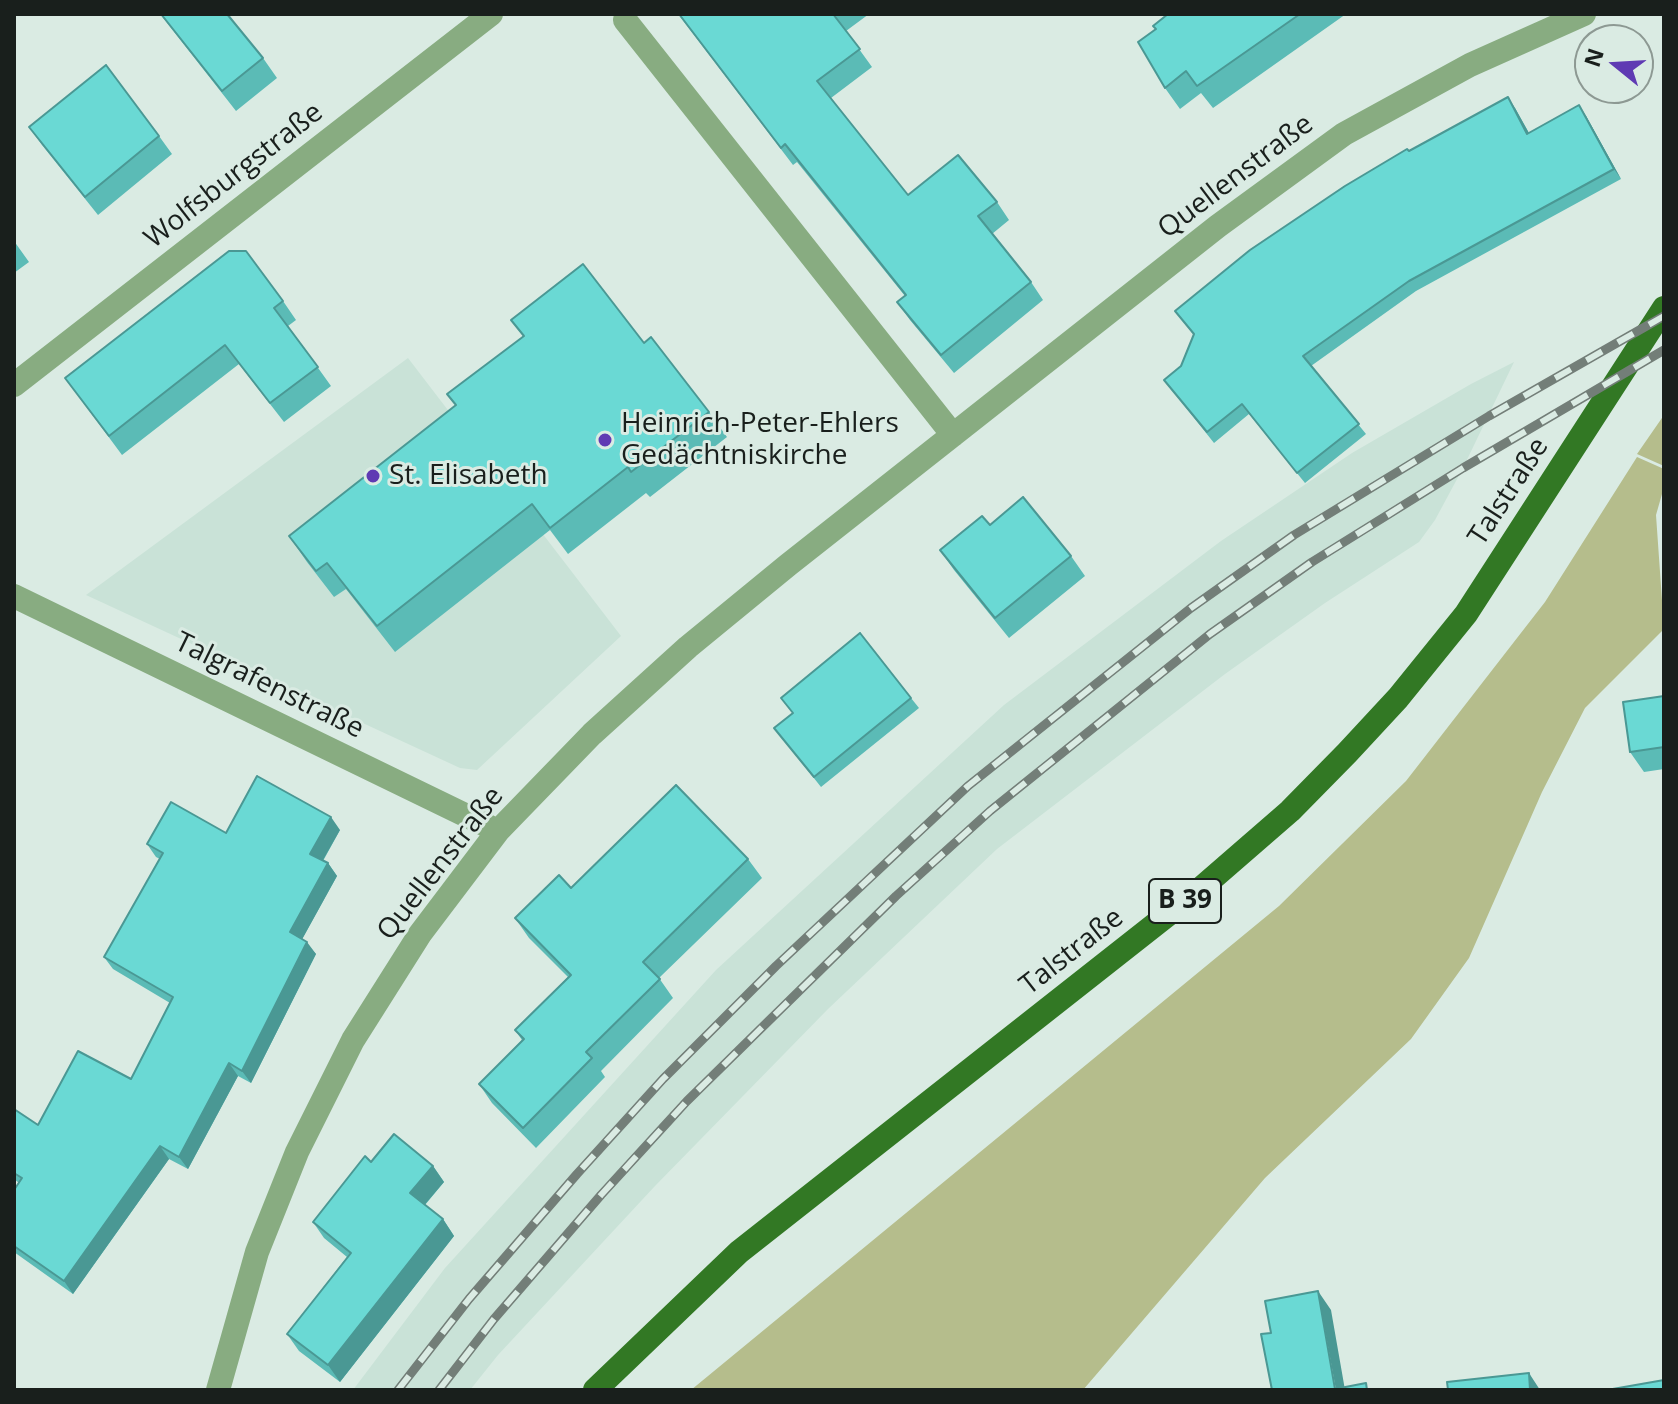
<!DOCTYPE html>
<meta charset="utf-8">
<style>
body{margin:0}
#map{position:relative;width:1678px;height:1404px;overflow:hidden;background:#daebe3;font-family:"Open Sans",sans-serif}
canvas{display:block}
.frame{position:absolute;inset:0;border:16px solid #191f1c;pointer-events:none}
.north{position:absolute;left:1574px;top:24px;width:80px;height:80px;box-sizing:border-box;background:#daebe3;border:2px solid #8d9993;border-radius:50%;rotate:288deg;font-size:22px;font-weight:700;line-height:32px;text-align:center;color:#191f1c}
.north::after{content:'';display:block;margin:auto;width:28px;height:36px;background:#5f3ab3;clip-path:polygon(50% 0,100% 100%,50% 72%,0 100%)}
</style>
<div id="map">
<canvas width="1678" height="1404"></canvas>
<div class="frame"></div>
<div class="north">N</div>
</div>
<script>
const ctx = document.querySelector('canvas').getContext('2d');
ctx.lineJoin = 'round';
function fillPath(path, color) {
  ctx.fillStyle = color;
  ctx.fill(path, 'evenodd');
}
function shape(rows) {
  const path = new Path2D();
  for (const r of rows) {
    path.moveTo(r[0], r[1]);
    for (let i = 2; i < r.length; i += 2) path.lineTo(r[i], r[i + 1]);
  }
  return path;
}
function strokePath(path, color, width, dash) {
  ctx.strokeStyle = color;
  ctx.lineWidth = width;
  ctx.lineCap = dash ? 'butt' : 'round';
  ctx.setLineDash(dash || []);
  ctx.stroke(path);
}
function drawText(font, color, halo, rows, align = 'center') {
  ctx.font = font + ' "Open Sans",sans-serif';
  ctx.lineWidth = 6;
  ctx.setLineDash([]);
  ctx.textBaseline = 'middle';
  ctx.strokeStyle = halo;
  ctx.fillStyle = color;
  for (const [text, x, y, turn = 0] of rows) {
    ctx.save();
    ctx.translate(x, y);
    ctx.rotate((+turn || 0) * Math.PI / 180);
    ctx.textAlign = isNaN(turn) ? turn : align;
    if (halo) ctx.strokeText(text, 0, 0);
    ctx.fillText(text, 0, 0);
    ctx.restore();
  }
}
const built = shape([
 [408,358,621,636,477,770,460,768,86,595],
 [1514,362,1463,468,1435,520,1419,542,1325,603,1225,674,997,849,828,1009,655,1186,498,1355,470,1390,353,1390,445,1268,716,970,1004,705,1221,541,1352,453,1471,384]
]);
const green = shape([
 [1664,415,1664,466,1637,454],
 [1637,457,1664,469,1664,487,1656,515,1664,629,1585,708,1542,792,1469,958,1411,1039,1265,1178,1083,1390,691,1390,1279,906,1406,781,1545,602]
]);
const street = shape([
 [625,20,953,435],
 [14,385,491,14],
 [14,596,498,831],
 [218,1390,257,1252,297,1152,353,1040,420,934,498,831,592,734,688,647,788,565,1218,226,1344,134,1470,65,1584,14]
]);
const primary = shape([
 [595,1390,739,1252,1199,890,1290,811,1347,753,1398,698,1466,614,1664,308]
]);
const rail = shape([
 [398,1390,469,1299,577,1174,663,1079,776,966,968,786,1191,608,1294,535,1489,416,1664,316],
 [439,1390,494,1319,601,1195,687,1101,896,896,990,811,1210,634,1312,562,1463,468,1664,350]
]);
const wall = shape([
 [160,14,227,14,263,58,277,78,236,111],
 [678,14,869,14,846,31,872,67,831,98,908,195,997,202,1009,220,992,234,1031,282,1043,300,954,373,910,320,897,302,905,296,797,162,793,165],
 [1168,14,1346,14,1213,108,1201,93,1180,109,1165,88,1156,29],
 [1515,108,1529,133,1586,116,1621,179,1416,291,1311,366,1366,434,1305,483,1249,414,1214,443,1164,380,1181,366,1194,335,1175,311,1409,151],
 [29,127,159,136,172,154,98,215,42,145],
 [14,241,29,262,14,273],
 [283,301,296,320,288,326,331,386,284,422,239,364,122,455,65,378],
 [511,320,644,343,709,412,727,437,650,497,646,493,568,554,550,530,395,652,346,589,334,597,307,562,289,536,455,406,523,336],
 [990,525,1071,556,1085,576,1009,638,954,570,940,550],
 [1664,696,1664,769,1644,772,1630,752],
 [781,698,911,698,919,708,821,787,774,728,793,713],
 [340,830,323,861,328,863,337,876,302,939,316,954,251,1083,238,1076,188,1169,169,1159,73,1294,14,1252,14,1190,19,1183,14,1179,14,1109,38,1125,131,1079,170,1003,113,969,104,957,160,859,156,857,147,844,226,833],
 [748,859,762,878,659,978,673,998,601,1071,605,1077,536,1148,492,1103,479,1084,522,1040,515,1030,568,977,529,938,515,918,571,888],
 [371,1162,433,1166,444,1182,425,1205,443,1219,454,1236,340,1382,299,1351,287,1334,347,1257,324,1238,313,1222]
]);
const shadedWall = shape([
 [1508,97,1515,108,1535,144,1527,134],
 [1579,105,1586,116,1621,179,1614,169],
 [331,817,340,830,319,867,310,854],
 [328,863,337,876,299,945,290,932],
 [307,942,316,954,251,1083,242,1071],
 [229,1063,238,1076,188,1169,179,1157],
 [160,1146,169,1159,73,1294,64,1281],
 [433,1166,444,1182,421,1209,410,1193],
 [443,1219,454,1236,340,1382,328,1365],
 [1318,1291,1331,1310,1345,1390,1336,1390],
 [1529,1373,1540,1390,1530,1390]
]);
const building = shape([
 [161,14,227,14,263,58,222,91,161,14],
 [679,14,833,14,860,49,817,81,908,195,958,155,997,202,978,216,1031,282,941,355,897,302,906,295,785,144,781,148,679,14],
 [1168,14,1300,14,1197,86,1186,71,1165,88,1138,42,1156,29,1153,26,1168,14],
 [106,65,159,136,85,197,29,127,106,65],
 [1508,97,1527,134,1579,105,1614,169,1409,281,1303,356,1359,424,1297,473,1242,404,1207,432,1164,380,1181,366,1194,334,1175,311,1250,250,1345,186,1407,149,1409,151,1508,97],
 [229,251,246,251,283,301,274,308,318,367,270,403,225,345,109,436,65,378,229,251],
 [583,264,644,343,651,337,709,412,631,472,628,467,550,528,532,504,377,626,327,563,316,571,289,536,456,405,447,394,524,336,511,320,583,264],
 [1023,497,1071,556,995,618,940,550,982,516,990,525,1023,497],
 [860,633,911,698,814,777,774,728,793,713,781,698,860,633],
 [1664,696,1664,747,1630,752,1623,702,1664,696],
 [257,776,331,817,310,854,328,863,290,932,307,942,242,1071,229,1063,179,1157,160,1146,64,1281,14,1246,14,1190,22,1178,14,1173,14,1109,38,1125,78,1051,131,1079,173,997,104,957,163,853,147,844,171,802,226,833,257,776],
 [676,785,748,859,643,962,660,979,586,1052,592,1058,523,1128,479,1084,524,1039,515,1030,571,975,515,918,559,875,571,888,676,785],
 [394,1134,433,1166,410,1193,443,1219,328,1365,287,1334,351,1253,313,1222,365,1156,371,1162,394,1134],
 [1318,1291,1335,1389,1366,1383,1367,1390,1272,1390,1261,1334,1271,1333,1265,1301,1318,1291],
 [1529,1373,1530,1390,1448,1390,1447,1382,1529,1373],
 [1664,1380,1664,1390,1607,1390,1664,1380]
]);
const markers = [
 [605,440,8,"#5f3ab3"],
 [373,476,8,"#5f3ab3"]
];
const shields = [
 [1185,901,72]
];
const shieldNames = [
 ["B 39",1185,901]
];
const streetNames = [
 ["Wolfsburgstraße",234,176,-38],
 ["Quellenstraße",1236,177,-37],
 ["Talstraße",1509,492,-57],
 ["Talgrafenstraße",269,686,26],
 ["Quellenstraße",441,864,-52],
 ["Talstraße",1072,952,-38]
];
const poiNames = [
 ["Heinrich-Peter-Ehlers",621,424],
 ["Gedächtniskirche",621,456],
 ["St. Elisabeth",389,476]
];
fillPath(built, '#c9e2d7');
fillPath(green, '#b5bd8c');
strokePath(street, '#88ac81', 24);
strokePath(primary, '#327824', 24);
strokePath(rail, '#737e78', 9);
strokePath(rail, '#daebe3', 6, [18]);
fillPath(wall, '#5bbbb6');
fillPath(shadedWall, '#4a9894');
fillPath(building, '#6ad9d4');
strokePath(building, '#4a9894', 2);
for (const [x, y, r, color] of markers) {
  const dot = new Path2D();
  dot.arc(x, y, r, 0, 2 * Math.PI);
  ctx.fillStyle = color;
  ctx.fill(dot);
  strokePath(dot, '#daebe3', 3);
}
for (const [x, y, w] of shields) {
  const box = new Path2D();
  box.roundRect(x - w / 2, y - 22, w, 44, 6);
  ctx.fillStyle = '#daebe3';
  ctx.fill(box);
  strokePath(box, '#191f1c', 2);
}
drawText('bold 26px', '#191f1c', null, shieldNames);
drawText('28px', '#191f1c', '#daebe3', streetNames);
drawText('28px', '#191f1c', '#daebe3', poiNames, 'left');
</script>
